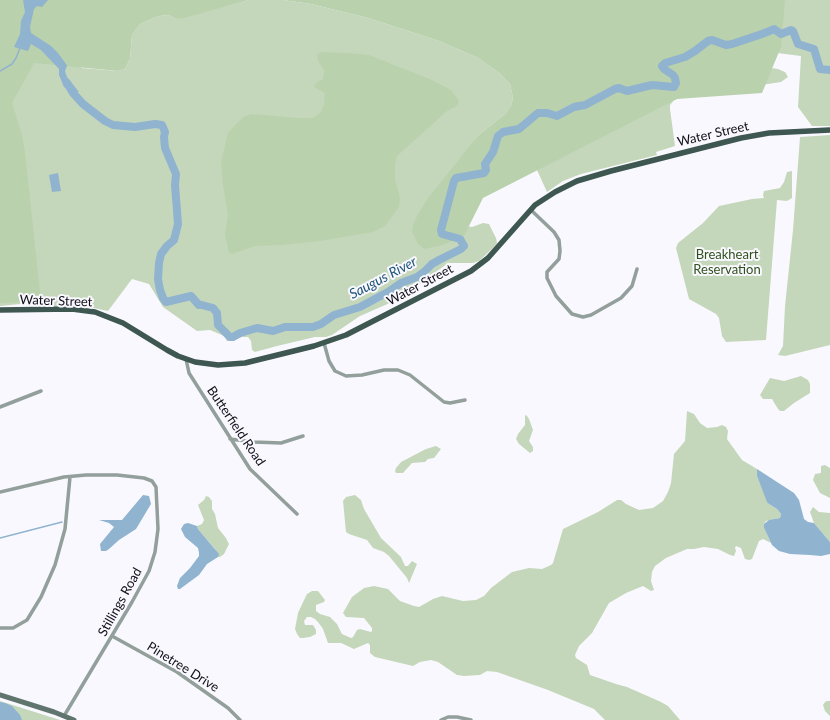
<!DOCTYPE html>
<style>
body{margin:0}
canvas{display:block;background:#f9f8fe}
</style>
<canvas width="830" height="720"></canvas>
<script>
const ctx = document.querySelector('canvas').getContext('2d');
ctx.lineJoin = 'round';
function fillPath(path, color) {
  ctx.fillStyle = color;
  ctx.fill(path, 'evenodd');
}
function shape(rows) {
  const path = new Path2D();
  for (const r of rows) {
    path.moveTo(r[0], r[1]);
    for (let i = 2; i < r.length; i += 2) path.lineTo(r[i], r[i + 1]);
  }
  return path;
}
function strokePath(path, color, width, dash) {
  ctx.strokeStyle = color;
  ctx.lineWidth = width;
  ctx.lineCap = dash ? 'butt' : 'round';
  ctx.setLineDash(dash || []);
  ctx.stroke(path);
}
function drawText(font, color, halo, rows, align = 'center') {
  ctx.font = font + ' Lato,sans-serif';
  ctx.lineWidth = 4;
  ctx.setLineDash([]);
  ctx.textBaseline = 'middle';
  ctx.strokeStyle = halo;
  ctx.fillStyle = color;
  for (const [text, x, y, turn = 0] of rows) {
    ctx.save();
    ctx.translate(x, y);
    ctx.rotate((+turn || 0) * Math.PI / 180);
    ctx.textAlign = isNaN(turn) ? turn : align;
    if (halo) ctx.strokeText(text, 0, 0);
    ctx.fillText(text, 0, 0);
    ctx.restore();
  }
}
const green = shape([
 [0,0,82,68,118,71,125,69,130,59,132,35,137,28,140,24,159,16,169,15,176,19,249,0,283,0,311,4,368,18,439,41,478,58,498,72,510,84,513,98,511,106,506,113,480,134,447,177,478,161,575,0,830,0,830,126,812,126,798,107,801,56,777,53,759,66,778,69,785,72,788,77,781,82,682,97,674,100,670,105,670,109,675,146,656,152,657,155,581,174,563,181,547,192,537,170,487,187,467,226,472,227,483,223,489,224,496,238,497,243,494,247,479,261,473,263,448,263,415,288,405,293,399,299,360,316,332,335,326,337,315,337,277,346,255,352,252,350,251,341,248,337,242,337,229,341,227,341,224,336,210,330,197,331,163,307,149,284,132,279,108,311,84,306,45,307,42,300,20,304,0,306],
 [830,135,830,345,785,356,778,355,783,346,785,306,793,230,800,137],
 [792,171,792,198,787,201,777,200,766,340,726,342,722,336,719,318,716,314,689,299,676,248,678,243,703,223,719,206,752,199,764,198,763,195,764,191,780,188,784,182,787,172],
 [801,376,808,380,810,384,810,393,794,403,784,411,780,411,778,409,772,399,763,399,760,395,770,378,784,381],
 [687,411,694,414,700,423,707,428,717,427,722,425,726,427,728,431,727,439,742,460,757,469,757,476,769,504,777,509,781,514,780,518,766,521,764,524,764,528,771,543,763,539,759,541,752,559,749,560,745,559,741,548,736,546,735,548,736,551,734,556,730,555,718,549,704,547,694,549,687,549,666,558,655,566,652,572,651,581,654,590,651,591,643,586,626,593,609,603,592,633,579,646,575,655,576,658,587,665,590,675,616,684,627,687,661,702,668,706,680,720,605,720,594,709,548,690,497,672,487,671,480,675,464,676,457,675,438,662,431,660,420,662,413,666,375,657,370,653,370,645,368,643,354,649,341,643,328,643,323,629,318,622,315,619,311,617,307,617,304,621,305,625,313,625,316,630,316,634,310,637,303,638,300,638,297,634,295,629,298,613,304,600,307,594,312,591,318,591,325,600,324,602,316,605,316,611,320,614,330,617,337,624,342,634,351,638,353,637,357,630,360,629,371,632,372,631,372,628,364,618,346,617,343,613,352,597,364,588,374,586,388,589,400,601,414,606,419,607,433,599,442,596,463,601,476,600,484,596,491,588,512,572,529,568,542,569,551,565,553,563,563,529,598,512,617,500,621,500,626,504,639,510,653,508,663,501,668,492,671,483,674,454,685,441],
 [525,415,527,416,529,419,533,430,529,441,533,447,533,451,530,453,519,444,516,439,518,434,525,425],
 [436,446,441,449,434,458,428,459,425,462,412,463,403,473,396,473,395,471,396,468,401,462,426,449],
 [825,465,830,468,830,498,820,493,813,480,815,474,821,473,821,466],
 [355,495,361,500,364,509,381,538,401,557,405,566,408,566,412,561,417,564,409,583,407,578,389,556,384,552,373,548,367,540,349,534,346,532,343,501,346,497],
 [206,496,209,497,212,501,212,509,215,514,218,528,226,538,229,544,224,554,220,557,218,557,215,549,198,529,197,526,202,524,204,520,198,505,204,500],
 [813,507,819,512,830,513,830,542,814,523,810,512],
 [0,701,60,720,0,720],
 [827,701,830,701,830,716,825,711,823,705,825,702]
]);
const forest = shape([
 [0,0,249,0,184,18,176,19,169,15,159,16,140,24,132,35,130,59,125,69,118,71,34,63,12,103,22,135,25,152,41,301,0,303],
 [283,0,785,0,781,47,762,93,677,99,483,198,464,236,443,245,424,249,418,244,412,232,413,225,417,216,426,201,472,143,480,134,506,113,511,106,513,98,510,84,498,72,478,58,439,41,368,18,311,4],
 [321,52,348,53,369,55,432,80,451,90,458,99,459,102,457,106,447,111,397,156,395,165,395,179,400,198,399,207,385,226,373,232,320,241,281,245,255,246,232,254,229,253,225,235,228,214,223,185,221,162,228,133,243,117,251,114,298,118,313,118,321,112,324,104,325,93,314,87,316,83,323,79,324,70,318,61,317,55]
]);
const water = shape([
 [23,0,48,0,42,7,37,6,34,9,30,27,31,33,51,46,58,53,66,64,67,66,65,71,67,77,79,92,72,91,64,87,59,75,59,69,41,50,31,44,28,51,14,47,20,34,21,21,25,12],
 [58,173,61,191,52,192,49,175],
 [193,298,196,300,212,306,215,310,206,308,197,309,194,305],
 [757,469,794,493,799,500,804,519,808,522,814,523,830,542,830,554,821,556,810,555,790,554,779,551,772,545,764,528,764,524,769,520,780,518,781,514,777,509,769,504,767,502,757,476],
 [143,495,149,496,151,504,136,529,119,540,109,549,106,551,101,551,100,544,114,527,109,523,99,520,122,520],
 [188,523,197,526,198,529,219,554,218,557,207,564,199,575,180,589,178,589,177,586,180,578,190,568,199,556,199,553,198,548,185,537,181,529,184,524],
 [0,702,5,703,12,706,20,715,22,720,0,720]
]);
const stream = shape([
 [0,71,12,64,16,58,20,48],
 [0,538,62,522]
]);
const river = shape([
 [67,83,73,93,83,104,105,121,113,125,135,127,155,124,162,125,165,132,164,137,165,148,176,174,175,185,178,224,174,240,167,246,161,254,159,263,158,279,160,290,163,298,166,302,191,296,198,304,213,308,217,313,218,325,230,337,233,337,240,333,257,328,273,331,285,327,313,327,321,324,334,315,360,307,388,292,401,283,417,277,424,272,432,264,439,260,461,249,464,246,460,239,442,234,441,230,454,181,456,178,484,173,486,170,485,164,493,152,498,136,503,132,519,129,538,113,547,113,557,116,574,107,585,105,615,89,619,88,627,91,652,85,674,87,676,83,675,78,673,75,664,69,662,66,665,63,685,57,695,51,708,41,712,40,726,45,732,44,762,34,772,30,774,29,781,34,791,30,793,31,798,44,814,49,820,69,830,70]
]);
const minor = shape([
 [531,210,554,232,559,240,560,251,559,259,547,272,547,278,556,296,572,314,583,317,591,315,621,298,632,286,637,269],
 [324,343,329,361,335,371,346,376,362,375,384,370,398,370,410,375,444,402,450,403,465,400],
 [186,359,189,373,250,469,297,514],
 [0,407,41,391],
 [230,439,254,442,281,443,303,436],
 [0,492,64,477,86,475,117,475,144,478,152,481,156,487,158,529,155,552,149,571,132,602,64,716],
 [0,628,13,628,27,620,41,597,55,565,65,529,70,477],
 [112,636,177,672,228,708,240,720],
 [441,720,448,717,457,717,471,720]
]);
const secondary = shape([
 [0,695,54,712,74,720]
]);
const primary = shape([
 [0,310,72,309,95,312,123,323,167,350,178,356,195,362,218,365,245,363,314,346,346,335,471,271,488,258,535,205,555,192,577,181,611,171,741,138,769,133,830,130]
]);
const streetNames = [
 ["Water Street",713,134,-13],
 ["Water Street",420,285,-28],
 ["Water Street",56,301,2],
 ["Butterfield Road",236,426,56],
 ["Stillings Road",120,602,-61],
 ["Pinetree Drive",183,667,32]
];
const parkNames = [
 ["Breakheart",727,255],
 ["Reservation",727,270]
];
const waterNames = [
 ["Saugus River",383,278,-28]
];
fillPath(green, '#c5d7bb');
fillPath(forest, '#bad1ad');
fillPath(water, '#90b3cf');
strokePath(stream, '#90b3cf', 1.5);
strokePath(river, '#90b3cf', 8);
strokePath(minor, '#929f9b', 3.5);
strokePath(secondary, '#61756f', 5);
strokePath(primary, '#3e5750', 5.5);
drawText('13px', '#100e17', '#f9f8fe', streetNames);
drawText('13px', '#31501d', '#f9f8fe', parkNames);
drawText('italic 14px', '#1e557b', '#f9f8fe', waterNames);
</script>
